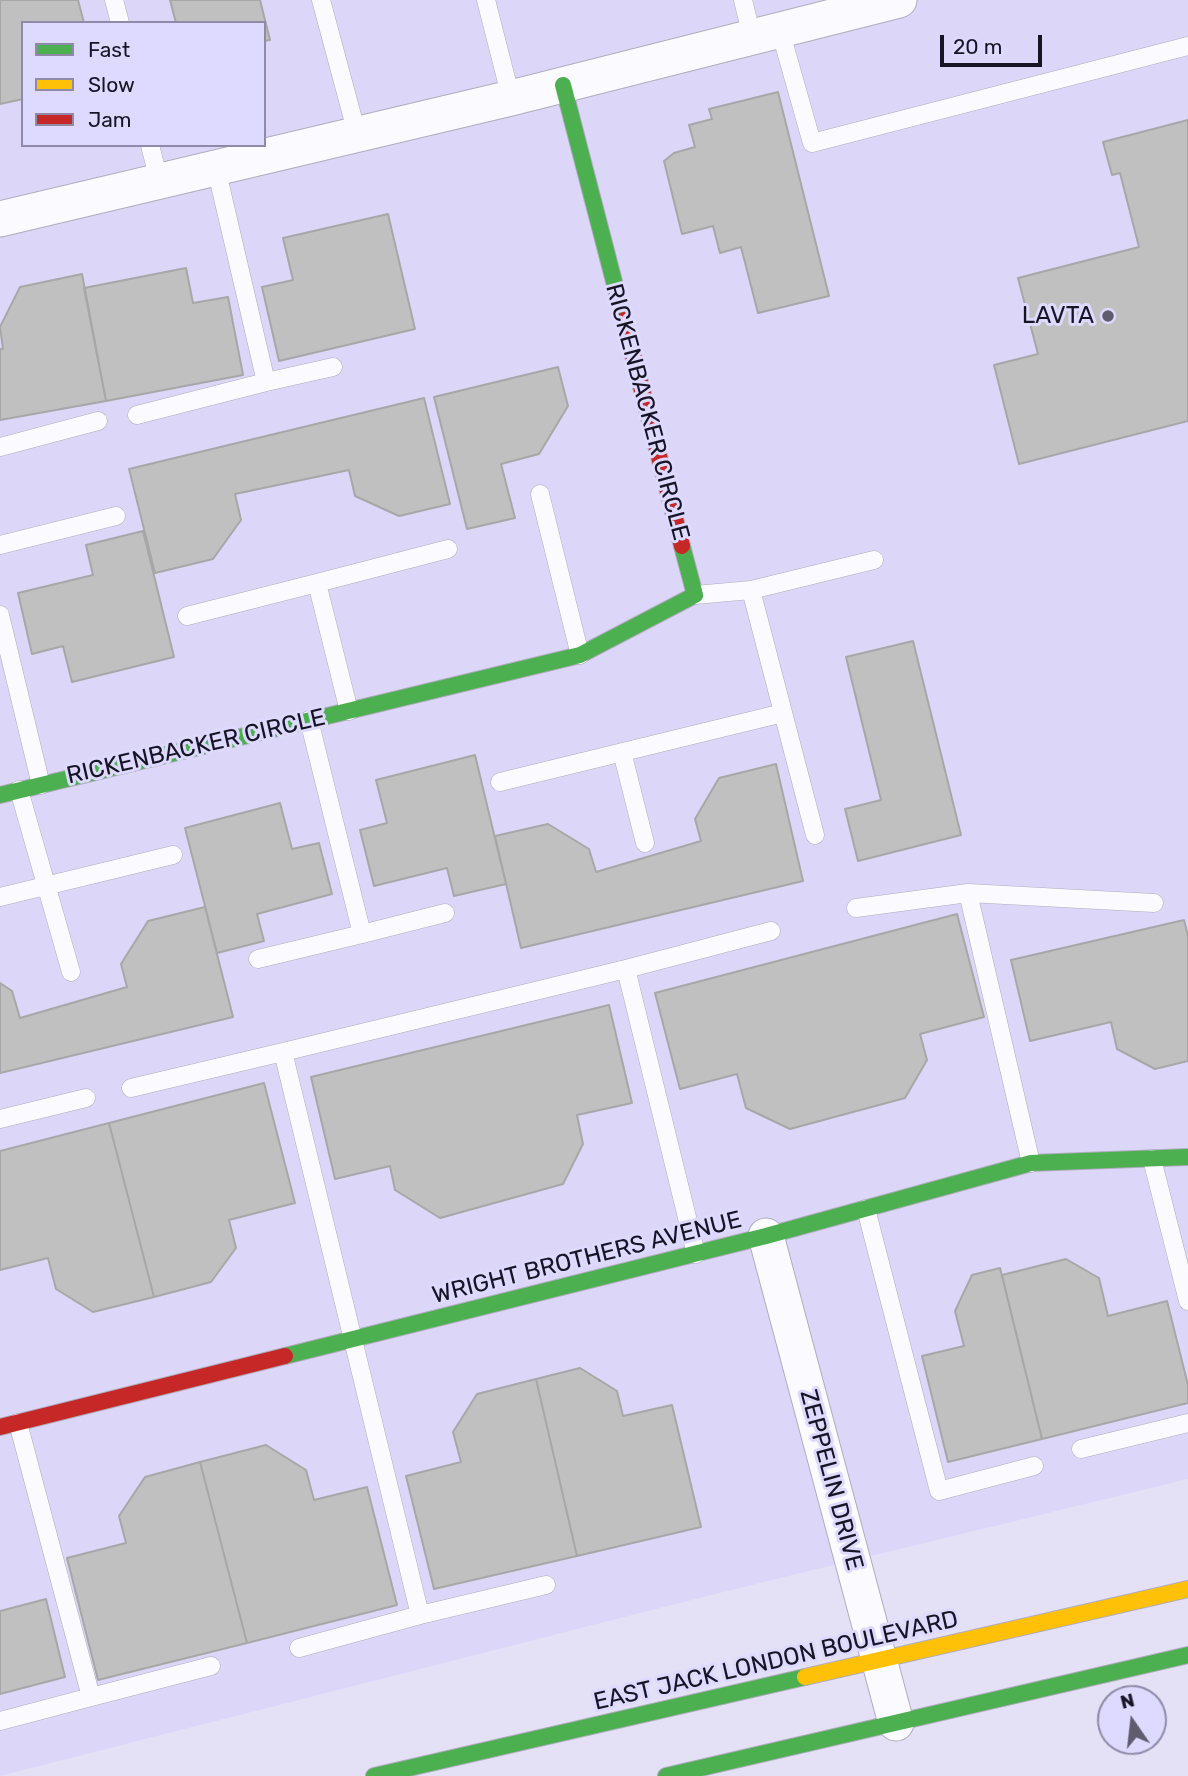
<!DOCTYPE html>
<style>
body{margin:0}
#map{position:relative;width:1188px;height:1776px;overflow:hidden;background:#e4e1f6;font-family:Rubik,sans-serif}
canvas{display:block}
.legend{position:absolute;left:21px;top:21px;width:245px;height:126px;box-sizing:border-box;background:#ded9fe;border:2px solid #8e8aa7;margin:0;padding:9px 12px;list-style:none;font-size:21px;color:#171424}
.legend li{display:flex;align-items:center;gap:14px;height:35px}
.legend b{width:35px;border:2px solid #8e8aa7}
.north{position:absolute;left:1097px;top:1685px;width:70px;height:70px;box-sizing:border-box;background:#ded9fe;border:2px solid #8e8aa7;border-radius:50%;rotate:346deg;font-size:19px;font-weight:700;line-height:28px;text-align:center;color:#171424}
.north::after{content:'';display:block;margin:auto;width:24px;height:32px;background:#5f5c6e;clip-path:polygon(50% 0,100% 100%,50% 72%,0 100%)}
.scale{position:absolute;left:940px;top:35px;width:102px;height:32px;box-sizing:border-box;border:4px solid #171424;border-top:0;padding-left:9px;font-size:21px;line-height:24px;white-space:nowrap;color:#171424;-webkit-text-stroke:5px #ded9fe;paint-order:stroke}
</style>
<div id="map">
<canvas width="1188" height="1776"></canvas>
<ul class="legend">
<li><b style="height:9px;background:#4caf50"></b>Fast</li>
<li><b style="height:9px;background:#ffc107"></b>Slow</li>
<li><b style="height:9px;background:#c62828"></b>Jam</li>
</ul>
<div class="north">N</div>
<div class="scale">20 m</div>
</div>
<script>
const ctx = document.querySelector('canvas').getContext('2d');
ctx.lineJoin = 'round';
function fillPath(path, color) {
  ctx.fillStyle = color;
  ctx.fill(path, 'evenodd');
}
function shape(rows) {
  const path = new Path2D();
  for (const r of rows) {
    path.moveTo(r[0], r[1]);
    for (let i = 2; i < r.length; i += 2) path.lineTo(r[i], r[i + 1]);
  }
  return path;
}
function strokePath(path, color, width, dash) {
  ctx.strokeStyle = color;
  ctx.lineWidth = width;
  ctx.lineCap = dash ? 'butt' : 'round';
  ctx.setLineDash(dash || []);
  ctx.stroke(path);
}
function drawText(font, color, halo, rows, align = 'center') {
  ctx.font = font + ' Rubik,sans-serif';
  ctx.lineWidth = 6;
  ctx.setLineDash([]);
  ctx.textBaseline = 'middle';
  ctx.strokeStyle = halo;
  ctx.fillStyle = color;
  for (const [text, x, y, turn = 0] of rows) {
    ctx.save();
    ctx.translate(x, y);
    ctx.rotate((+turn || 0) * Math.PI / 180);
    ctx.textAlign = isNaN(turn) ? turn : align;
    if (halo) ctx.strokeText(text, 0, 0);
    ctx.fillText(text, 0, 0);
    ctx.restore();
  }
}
const built = shape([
 [0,0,1188,0,1188,1479,719,1593,0,1776],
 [23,23,264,23,264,145,23,145]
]);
const building = shape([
 [0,0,78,0,84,23,23,23,23,99,0,104,0,0],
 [170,0,260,0,270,40,264,41,264,23,176,23,170,0],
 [778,92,829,296,758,313,741,247,720,253,713,226,682,234,664,161,674,153,695,147,689,125,712,119,709,109,778,92],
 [1188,120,1188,421,1019,464,994,365,1038,354,1018,278,1139,247,1120,173,1112,175,1103,142,1188,120],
 [388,214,415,329,279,361,262,287,293,280,283,238,388,214],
 [186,268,193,303,228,297,243,375,106,401,84,288,186,268],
 [82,274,106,401,0,420,0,349,3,349,0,327,20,287,82,274],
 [558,367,568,406,539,454,501,464,515,518,467,529,434,397,558,367],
 [424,398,450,504,399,516,355,496,349,470,235,494,241,520,213,559,155,573,129,469,424,398],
 [143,531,174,657,72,682,63,646,32,654,18,593,93,575,86,545,143,531],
 [913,641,961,835,858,861,845,809,881,800,846,657,913,641],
 [475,755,506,884,454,896,447,868,374,886,360,830,387,823,376,780,475,755],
 [776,764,803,881,521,948,495,836,548,824,589,849,596,872,701,841,695,819,719,778,776,764],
 [280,803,292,849,319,843,332,894,257,914,264,941,217,953,185,828,280,803],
 [205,907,233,1017,0,1073,0,983,12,991,20,1018,127,987,121,964,148,921,205,907],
 [957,914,984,1017,920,1034,927,1060,905,1098,790,1129,746,1108,737,1074,680,1089,655,993,957,914],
 [1184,920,1188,936,1188,1061,1155,1069,1117,1049,1111,1022,1030,1041,1011,960,1184,920],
 [609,1005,632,1103,577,1115,583,1144,563,1184,440,1218,395,1190,390,1166,335,1179,311,1077,609,1005],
 [264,1083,295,1203,229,1220,236,1248,211,1282,154,1297,109,1123,264,1083],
 [109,1123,154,1297,93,1312,56,1289,48,1258,0,1270,0,1151,109,1123],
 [1066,1259,1099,1278,1108,1316,1167,1301,1188,1385,1188,1403,1042,1439,1002,1275,1066,1259],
 [1000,1268,1042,1439,948,1462,922,1356,964,1346,955,1311,972,1275,1000,1268],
 [580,1368,617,1391,623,1416,672,1405,701,1527,577,1556,536,1379,580,1368],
 [536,1379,577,1556,434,1589,406,1476,461,1462,453,1432,477,1394,536,1379],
 [266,1445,306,1470,314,1500,367,1487,397,1605,247,1643,200,1462,266,1445],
 [200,1462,247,1643,98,1680,67,1558,126,1543,119,1516,145,1477,200,1462],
 [46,1599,65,1677,0,1694,0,1611,46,1599]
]);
const lane = shape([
 [114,0,120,23],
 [321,0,357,134],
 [486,0,511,98],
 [743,0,752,37],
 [780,30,812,143,1188,46],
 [150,145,159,181],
 [266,382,333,367],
 [137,415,266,382,216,168],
 [0,447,98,421],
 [540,494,580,655],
 [0,545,116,516],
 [751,590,815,835],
 [695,595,751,590,874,560],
 [0,615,41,785],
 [187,616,317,583],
 [349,711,317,583,448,549],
 [309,720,362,934,445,913],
 [622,752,645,843],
 [500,782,783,713],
 [19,790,71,972],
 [0,897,173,855],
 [856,908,968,893],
 [258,959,362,934],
 [626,969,771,931],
 [131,1088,283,1052],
 [0,1119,86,1098],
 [1152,1159,1188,1301],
 [1031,1163,968,893,1154,903],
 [866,1209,939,1491,1034,1466],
 [18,1423,91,1697,211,1666],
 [1081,1449,1188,1423],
 [546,1585,420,1615,283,1052,626,969,696,1254],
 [299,1648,420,1615],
 [0,1721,91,1697]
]);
const street = shape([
 [0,219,511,98,899,0],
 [766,1236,896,1723]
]);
const fast = shape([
 [563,85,624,320],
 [0,795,580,655,695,595,682,546],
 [285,1356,766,1236,1031,1163,1188,1157],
 [374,1776,805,1677],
 [666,1776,1188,1655]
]);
const slow = shape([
 [805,1677,1188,1589]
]);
const jam = shape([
 [624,320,682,546],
 [0,1427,285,1356]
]);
const markers = [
 [1108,316,7,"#5f5c6e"]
];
const poiNames = [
 ["LAVTA",1094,316]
];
const streetNames = [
 ["RICKENBACKER CIRCLE",647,412,75],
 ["RICKENBACKER CIRCLE",196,747,-13],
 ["WRIGHT BROTHERS AVENUE",587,1258,-14],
 ["ZEPPELIN DRIVE",831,1480,75],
 ["EAST JACK LONDON BOULEVARD",776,1661,-13]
];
fillPath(built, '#dcd7f8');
fillPath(building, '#c1c0c1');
strokePath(building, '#a8a7a8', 2);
strokePath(lane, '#afacbd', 19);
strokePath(street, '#afacbd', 37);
strokePath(fast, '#afacbd', 18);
strokePath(slow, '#afacbd', 18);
strokePath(jam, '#afacbd', 18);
strokePath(lane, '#fbfafe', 18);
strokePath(street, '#fbfafe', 35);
strokePath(fast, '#4caf50', 16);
strokePath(slow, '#ffc107', 16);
strokePath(jam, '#c62828', 16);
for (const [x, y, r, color] of markers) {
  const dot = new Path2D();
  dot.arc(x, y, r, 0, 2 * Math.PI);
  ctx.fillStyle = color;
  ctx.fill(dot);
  strokePath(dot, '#ded9fe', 2.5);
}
drawText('24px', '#171424', '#ded9fe', poiNames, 'right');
drawText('24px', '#171424', '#ded9fe', streetNames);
</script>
